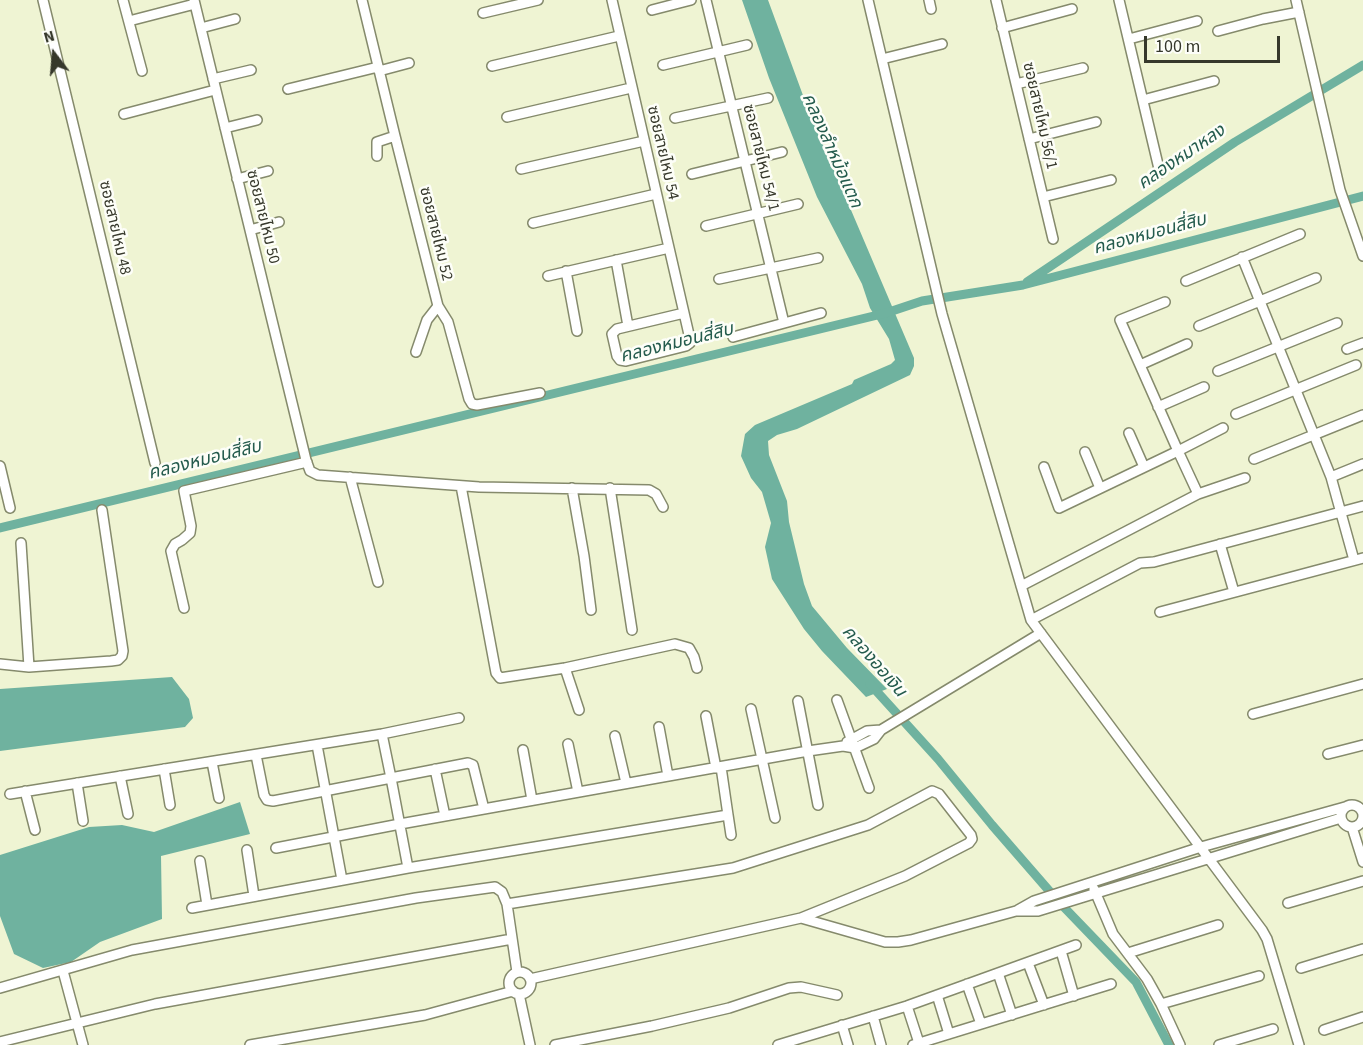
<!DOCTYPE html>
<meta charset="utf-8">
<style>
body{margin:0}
#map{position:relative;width:1363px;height:1045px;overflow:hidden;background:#eff4d3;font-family:"Source Sans 3",sans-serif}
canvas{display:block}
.north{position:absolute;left:24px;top:24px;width:60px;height:60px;-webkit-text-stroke:4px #fdfef8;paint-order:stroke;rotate:344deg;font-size:16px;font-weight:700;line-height:24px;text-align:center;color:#36382b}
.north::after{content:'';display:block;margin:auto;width:21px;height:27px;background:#36382b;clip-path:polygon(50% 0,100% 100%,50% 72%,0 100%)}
.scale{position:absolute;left:1144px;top:36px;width:136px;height:27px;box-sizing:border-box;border:3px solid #36382b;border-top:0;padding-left:8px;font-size:18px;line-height:21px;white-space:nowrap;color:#36382b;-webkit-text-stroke:4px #fdfef8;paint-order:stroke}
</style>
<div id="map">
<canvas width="1363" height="1045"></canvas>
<div class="north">N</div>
<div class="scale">100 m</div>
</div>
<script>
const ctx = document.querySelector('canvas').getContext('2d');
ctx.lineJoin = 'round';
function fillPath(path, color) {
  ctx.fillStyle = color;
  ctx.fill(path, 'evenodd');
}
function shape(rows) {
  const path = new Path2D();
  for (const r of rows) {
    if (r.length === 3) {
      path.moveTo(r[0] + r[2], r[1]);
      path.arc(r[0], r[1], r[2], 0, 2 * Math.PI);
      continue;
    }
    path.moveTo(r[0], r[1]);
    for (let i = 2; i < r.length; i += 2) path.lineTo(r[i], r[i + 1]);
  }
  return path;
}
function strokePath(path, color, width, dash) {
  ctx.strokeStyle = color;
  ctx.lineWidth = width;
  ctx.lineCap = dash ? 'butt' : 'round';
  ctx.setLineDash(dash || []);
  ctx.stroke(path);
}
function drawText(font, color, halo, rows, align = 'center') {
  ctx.font = font + ' "Source Sans 3","Noto Sans Thai",sans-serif';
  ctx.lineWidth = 5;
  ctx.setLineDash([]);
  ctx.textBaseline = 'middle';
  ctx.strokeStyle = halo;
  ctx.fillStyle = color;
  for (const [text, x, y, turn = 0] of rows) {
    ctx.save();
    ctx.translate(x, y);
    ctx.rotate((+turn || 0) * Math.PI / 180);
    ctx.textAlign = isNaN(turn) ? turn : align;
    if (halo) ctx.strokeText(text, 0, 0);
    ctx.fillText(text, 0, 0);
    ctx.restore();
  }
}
const water = shape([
 [742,0,768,0,808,109,914,358,914,366,910,375,797,429,777,435,768,441,769,455,787,501,789,522,804,584,812,606,847,648,887,689,866,697,822,651,804,629,772,579,765,547,771,523,762,492,751,478,741,456,745,434,755,425,852,384,854,380,891,364,895,360,889,339,870,308,862,284,817,197,769,78],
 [172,677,189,699,193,718,185,727,0,751,0,689],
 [240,802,250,834,161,856,162,919,100,942,71,962,43,968,14,954,0,916,0,855,89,827,122,825,154,832]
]);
const canal = shape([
 [1027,282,1235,142,1363,65],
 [0,528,886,313,922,301,1023,285,1363,196],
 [870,684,938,759,992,825,1058,901,1136,982,1169,1045]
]);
const minor = shape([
 [43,0,155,463],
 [123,0,142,71],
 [194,0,306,460,310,471,318,475,479,487,649,490,656,494,663,507],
 [362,0,395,136,438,306,448,322,469,399,472,404,477,405,540,393],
 [612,0,690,339,690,343,686,346,626,361,620,360,617,356,612,334,617,329,684,313],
 [706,0,784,323],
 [868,0,942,314,1031,620,1262,930,1267,939,1299,1045],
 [929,0,931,9],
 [996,0,1053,239],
 [1119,0,1160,173],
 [1296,0,1340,190,1363,256],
 [652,10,691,0],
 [483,13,538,0],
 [129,21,195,4],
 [201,28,235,19],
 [1002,28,1072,9],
 [1218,31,1263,19,1299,12],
 [1129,39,1197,21],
 [882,59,942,44],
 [663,65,747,45],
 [492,66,619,36],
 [379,71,409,63],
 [213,79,251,70],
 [1016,84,1083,68],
 [288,89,378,67],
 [1143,100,1214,81],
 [124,114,215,90],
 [507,117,631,88],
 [675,118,768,98],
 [225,128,257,120],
 [1029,139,1096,122],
 [377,156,377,142,395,136],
 [521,169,644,141],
 [692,174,782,152],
 [237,179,268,171],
 [1043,197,1111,180],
 [533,223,656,194],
 [706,226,798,204],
 [250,230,279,222],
 [1242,257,1331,477,1354,560],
 [616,260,628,326],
 [566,271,577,331],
 [548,276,669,248],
 [719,279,818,258],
 [1186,281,1300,234],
 [1165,302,1120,320,1178,451,1223,428],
 [1199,326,1316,278],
 [733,337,821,313],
 [1347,349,1363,343],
 [416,352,427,320,438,306],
 [1140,365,1187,344],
 [1218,371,1337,323],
 [1158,407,1204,387],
 [1236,414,1356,365],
 [1129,433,1144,467],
 [1085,452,1100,488],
 [1254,459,1363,415],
 [0,466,10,508],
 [1044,467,1059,508,1178,451,1198,494],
 [350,477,378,582],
 [1331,477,1363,464],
 [461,486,496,673,500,678,565,668,675,644,689,648,694,657,697,668],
 [572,488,584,556,591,610],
 [610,488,632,630],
 [1220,544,1234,592],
 [1021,586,1198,494,1245,478],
 [184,608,171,551,175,544,182,540,190,533,191,526,184,491,307,462],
 [1160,612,1363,558],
 [1031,620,1140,563,1154,562,1363,506],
 [0,664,29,667,21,543],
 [29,667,111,661,118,660,122,656,123,651,102,510],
 [565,668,579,710],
 [837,700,869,788],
 [798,701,818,805],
 [751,709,775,818],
 [1253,714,1363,684],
 [706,716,716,768],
 [659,727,668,776],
 [615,736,626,783],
 [847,742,867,731,881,730],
 [568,744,578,792],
 [317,745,342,880],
 [523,750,532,800],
 [1328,754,1363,745],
 [256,755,264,795,267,800,273,801,391,778,382,734],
 [212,762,219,798],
 [164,769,170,805],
 [435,769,445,816],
 [120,776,128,814],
 [77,783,83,821],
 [25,791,35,830],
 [10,794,382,734,459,718],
 [1352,816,11],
 [484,809,473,765,468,763,391,778,408,868,728,815,721,767],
 [728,815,731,835],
 [1352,827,1363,862],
 [276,848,400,824,808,751,843,746,855,748,874,739,881,730,1041,633],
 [247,850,254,896],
 [200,861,207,905],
 [1094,889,1113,934,1147,979,1161,1004,1180,1045],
 [1288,903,1363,881],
 [507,904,733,868,868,825,932,791,939,794,971,835,972,839,969,843,905,876,801,918],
 [192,908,408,868],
 [1018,910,1034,901,1201,847,1345,807],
 [1061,951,1074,996],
 [1128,953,1218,925],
 [1028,963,1044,1005],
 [1301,968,1363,949],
 [63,971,83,1045],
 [520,983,11],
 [998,973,1012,1015],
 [530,979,801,918,885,942,898,942,911,940,1016,911,1038,911,1341,818],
 [967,984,981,1024],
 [0,988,132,950,416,898,495,887,502,892,507,904,517,972],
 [519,994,530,1045],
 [937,995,949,1034],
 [1161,1004,1259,976],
 [907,1006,919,1043],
 [873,1016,881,1045],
 [842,1025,848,1045],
 [1324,1030,1363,1017],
 [0,1042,155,1004,512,939],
 [250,1045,425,1015,513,991],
 [555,1045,652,1026,729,1008,789,988,801,987,837,995],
 [778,1045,907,1006,1076,945],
 [913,1045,1111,984],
 [1219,1045,1273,1029]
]);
const streetNames = [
 ["ซอยสายไหม 56/1",1039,116,77],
 ["ซอยสายไหม 54",662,153,77],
 ["ซอยสายไหม 54/1",760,158,76],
 ["ซอยสายไหม 50",262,217,76],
 ["ซอยสายไหม 48",114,228,77],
 ["ซอยสายไหม 52",435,234,76]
];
const waterNames = [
 ["คลองลำหม้อแตก",831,151,66],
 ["คลองหมาหลง",1182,158,-34],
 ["คลองหมอนสี่สิบ",1150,235,-15],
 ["คลองหมอนสี่สิบ",677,344,-14],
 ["คลองหมอนสี่สิบ",205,461,-14],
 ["คลองออเงิน",873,662,49]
];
fillPath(water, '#6fb29f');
strokePath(canal, '#6fb29f', 9);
strokePath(minor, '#858a6c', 12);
strokePath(minor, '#fff', 9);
drawText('16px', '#36382b', '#fdfef8', streetNames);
drawText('italic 18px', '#245b4d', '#fdfef8', waterNames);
</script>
